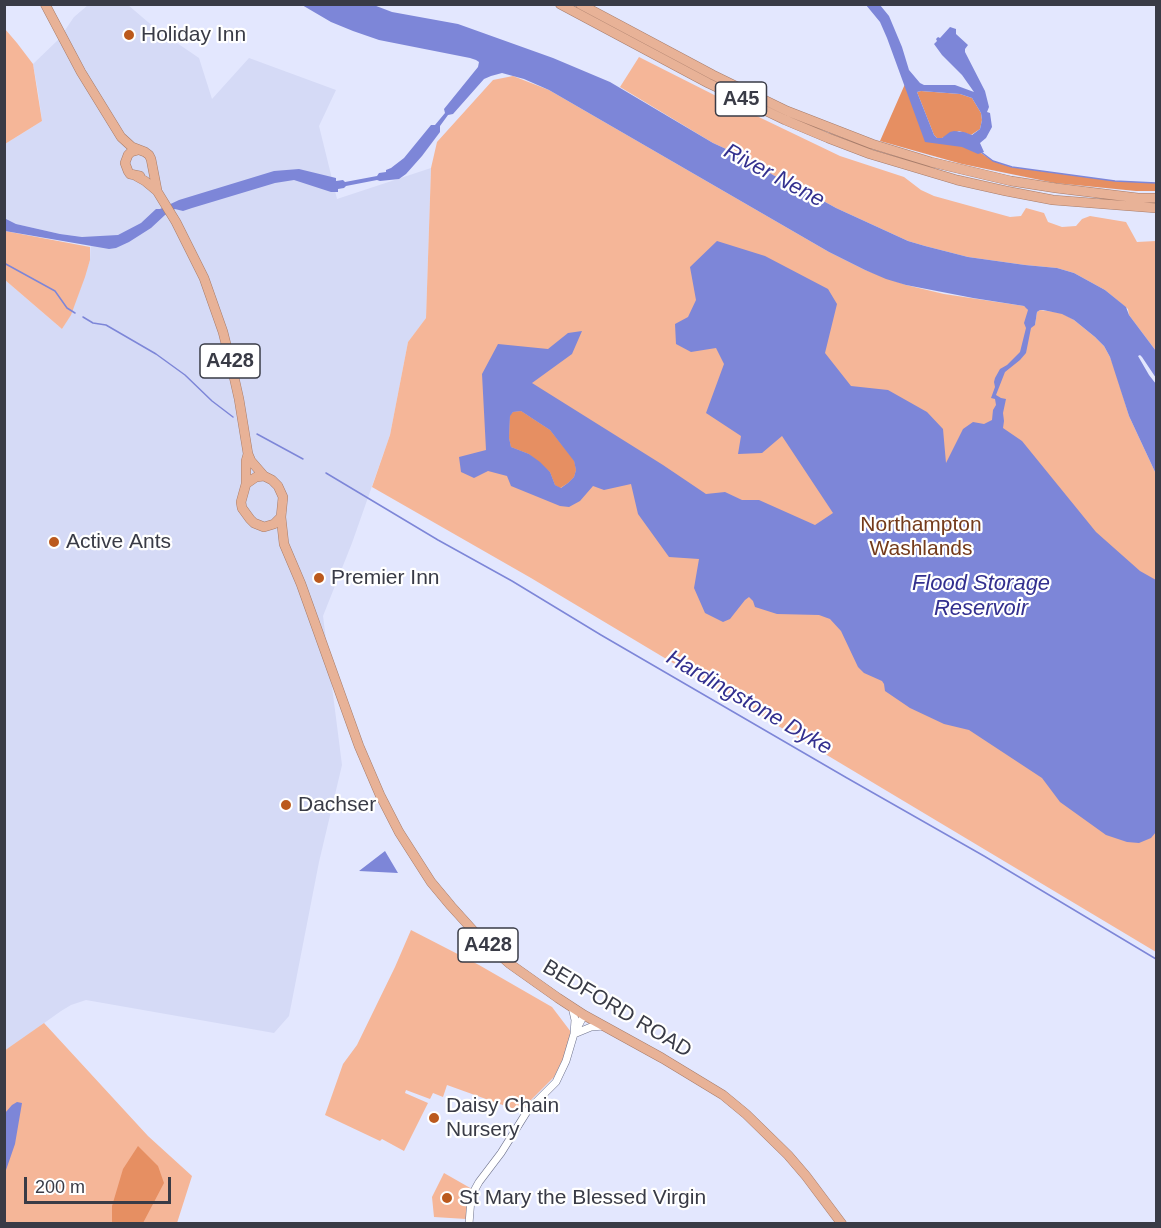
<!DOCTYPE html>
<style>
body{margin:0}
#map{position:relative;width:1161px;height:1228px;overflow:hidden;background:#e3e7fe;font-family:Arial,sans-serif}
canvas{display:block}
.frame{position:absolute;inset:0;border:6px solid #393b46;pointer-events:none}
.scale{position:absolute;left:24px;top:1177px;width:147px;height:27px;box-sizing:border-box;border:3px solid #393b46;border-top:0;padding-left:8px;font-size:18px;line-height:21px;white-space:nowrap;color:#393b46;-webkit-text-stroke:4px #fff;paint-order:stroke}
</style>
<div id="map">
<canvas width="1161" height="1228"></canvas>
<div class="frame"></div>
<div class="scale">200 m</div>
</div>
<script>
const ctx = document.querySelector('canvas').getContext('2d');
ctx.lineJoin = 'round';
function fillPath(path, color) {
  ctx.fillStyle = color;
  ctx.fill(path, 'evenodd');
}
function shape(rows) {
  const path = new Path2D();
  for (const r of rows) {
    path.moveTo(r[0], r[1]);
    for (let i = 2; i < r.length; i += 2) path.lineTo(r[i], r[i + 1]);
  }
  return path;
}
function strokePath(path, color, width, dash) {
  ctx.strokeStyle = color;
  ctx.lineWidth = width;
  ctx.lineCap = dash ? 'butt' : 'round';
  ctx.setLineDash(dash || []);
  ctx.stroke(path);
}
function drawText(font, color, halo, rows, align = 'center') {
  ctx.font = font + ' Arial,sans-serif';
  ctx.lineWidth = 4.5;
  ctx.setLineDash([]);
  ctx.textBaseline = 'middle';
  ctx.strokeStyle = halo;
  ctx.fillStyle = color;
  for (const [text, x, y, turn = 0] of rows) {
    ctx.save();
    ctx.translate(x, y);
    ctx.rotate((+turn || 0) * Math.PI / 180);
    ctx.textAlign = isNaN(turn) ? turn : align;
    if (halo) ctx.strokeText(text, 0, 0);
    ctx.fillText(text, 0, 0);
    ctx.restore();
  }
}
const built = shape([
 [88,5,128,5,155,28,199,58,212,99,249,58,336,90,319,126,337,199,431,168,426,318,408,342,390,435,352,543,323,616,342,765,319,862,289,1016,274,1033,86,1000,71,1005,61,1011,5,1051,5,280,62,329,70,315,78,295,90,260,91,237,82,237,60,234,16,224,6,220,5,221,5,144,42,121,38,92,33,64,59,39,74,17]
]);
const green = shape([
 [5,29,17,43,33,64,42,121,5,144],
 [639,57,738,107,840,156,904,177,921,190,934,196,1010,217,1021,216,1026,208,1044,213,1048,222,1062,227,1076,226,1082,219,1090,216,1126,222,1137,242,1156,241,1156,351,1129,315,1128,309,1105,290,1074,273,1057,268,1025,265,968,257,925,246,908,241,836,208,798,187,773,175,750,160,713,143,620,87],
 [513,76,549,90,829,252,865,270,906,285,944,294,1024,306,1027,308,1035,325,1037,312,1040,310,1062,313,1074,320,1095,337,1104,346,1110,357,1115,370,1129,416,1156,474,1156,952,531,578,372,487,390,435,408,342,426,318,431,168,437,142,493,80],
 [5,231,90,247,90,260,85,277,71,315,62,329,5,280],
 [411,930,479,965,552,1007,571,1032,563,1059,554,1077,527,1104,522,1112,447,1085,443,1097,433,1093,430,1099,406,1090,405,1093,428,1103,404,1151,382,1139,380,1141,325,1115,343,1064,357,1045,395,967],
 [44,1023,148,1136,192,1176,177,1223,5,1223,4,1051],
 [444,1173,472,1189,468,1197,466,1219,434,1217,432,1197]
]);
const forest = shape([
 [905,84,928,136,951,142,981,153,993,161,1011,167,1115,181,1156,183,1156,191,1136,191,1055,183,962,164,880,141],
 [921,91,960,94,972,98,981,113,982,120,980,129,971,135,959,131,942,138,937,138,934,135,917,92],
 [521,411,550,430,574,460,576,470,574,477,568,483,560,488,555,485,550,472,529,454,511,447,509,438,510,415,513,412],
 [138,1146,158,1166,164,1183,143,1223,112,1223,112,1206,123,1169]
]);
const water = shape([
 [371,4,392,12,458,24,553,58,610,82,713,143,750,160,773,175,798,187,836,208,908,241,925,246,968,257,1025,265,1057,268,1074,273,1105,290,1126,307,1129,315,1156,351,1156,378,1142,357,1140,355,1138,356,1149,375,1156,384,1156,474,1129,416,1110,357,1104,346,1095,337,1074,320,1062,314,1043,310,1040,310,1037,312,1035,325,1031,328,1026,353,1020,360,1005,372,996,395,1001,398,1006,399,1003,413,1004,421,1003,428,1022,441,1096,532,1140,571,1156,580,1156,832,1151,838,1139,843,1127,842,1106,835,1060,802,1042,778,969,730,944,724,910,708,885,691,884,684,882,681,864,673,858,667,841,631,830,619,819,615,777,614,755,607,753,601,749,597,745,600,730,619,723,622,705,613,694,588,699,559,669,557,638,514,631,484,604,490,593,486,580,501,569,507,560,506,511,486,507,476,488,471,474,478,461,472,459,457,486,450,482,374,498,344,548,349,568,333,582,331,572,354,532,383,663,465,706,494,725,492,742,500,759,500,815,525,833,513,782,436,762,453,738,454,741,436,706,413,724,364,716,348,691,352,676,344,675,324,688,317,696,300,690,267,717,241,765,256,828,289,837,304,825,353,851,386,888,390,927,412,943,429,946,463,963,429,973,422,984,424,992,420,993,410,996,405,995,399,991,398,995,387,994,382,995,378,1000,369,1007,365,1020,352,1026,328,1024,323,1028,310,1024,306,973,298,906,285,886,279,865,270,829,252,549,90,524,79,502,73,491,76,484,79,453,114,448,115,440,126,440,132,422,156,406,174,399,179,380,181,377,180,346,186,344,188,338,189,338,192,331,192,294,180,275,183,192,208,183,211,175,209,165,215,151,228,129,242,116,248,109,249,5,231,5,221,6,219,16,224,60,234,82,237,118,235,141,223,156,209,160,209,179,200,274,171,299,169,336,178,336,181,343,180,345,182,377,176,379,173,386,172,386,170,391,168,404,158,431,125,435,125,445,113,444,109,478,67,479,62,476,60,470,58,379,40,353,31,331,22,302,5],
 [521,411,550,430,574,461,576,470,574,477,568,483,561,488,555,485,550,472,540,462,529,454,511,447,509,438,510,416,513,412],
 [866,5,880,5,889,16,902,47,909,70,920,83,924,85,955,85,974,92,962,75,942,55,934,44,937,41,936,39,938,37,940,38,950,27,956,29,956,34,968,45,965,49,965,52,985,91,989,107,987,112,990,113,992,127,986,138,980,143,984,152,978,154,962,147,925,142,887,38,880,22],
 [921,91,960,94,972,98,981,113,982,120,980,129,972,135,964,132,954,131,950,132,942,138,937,138,934,135,917,92],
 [385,851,398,873,359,871],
 [17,1102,22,1103,15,1144,5,1173,5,1113,12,1105]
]);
const stream = shape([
 [981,152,993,161,1012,167,1115,181,1156,183],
 [4,263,55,291,67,308,75,313],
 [83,317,93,323,106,325,156,354,185,375,212,401,233,417],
 [257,434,303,459],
 [326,473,438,540,512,581,601,635,847,778,984,856,1156,959]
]);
const tertiary = shape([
 [572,1007,575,1020,574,1034,591,1027,604,1026],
 [469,1224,471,1199,474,1191,479,1182,501,1153,528,1110,556,1082,566,1061,574,1034,584,1015]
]);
const trunk = shape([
 [45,4,81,72,121,137,132,147,145,152,149,155,151,159,157,190],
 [560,4,708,83,785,120,828,138,870,154,957,180,1006,191,1053,200,1156,208],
 [580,4,713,75,787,111,872,144,931,162,1011,181,1056,188,1138,198,1156,198],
 [138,150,131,152,128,155,125,163,128,171,130,174,140,176],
 [136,176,145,181,157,191,176,222,204,278,223,332,232,368,239,399,248,454,251,461,264,476],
 [264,476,272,480,278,486,283,497,281,517,274,524,264,527,254,523,250,519,242,508,241,502,246,484,256,477,264,476],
 [246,484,246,461,248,454],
 [281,517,284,544,301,584,359,746,380,795,399,832,431,882,451,906,479,937,510,964,558,998,584,1015,662,1058,723,1095,746,1114,788,1155,806,1176,842,1224]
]);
const markers = [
 [129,35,6,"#bb591d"],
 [54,542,6,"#bb591d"],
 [319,578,6,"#bb591d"],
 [286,805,6,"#bb591d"],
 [434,1118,6,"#bb591d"],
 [447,1198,6,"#bb591d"]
];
const shields = [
 [741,99,51],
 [230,361,60],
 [488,945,60]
];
const shieldNames = [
 ["A45",741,99],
 ["A428",230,361],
 ["A428",488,945]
];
const poiNames = [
 ["Holiday Inn",141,35],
 ["Active Ants",66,542],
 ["Premier Inn",331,578],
 ["Dachser",298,805],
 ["Daisy Chain",446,1106],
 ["Nursery",446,1130],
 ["St Mary the Blessed Virgin",459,1198]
];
const parkNames = [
 ["Northampton",921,525],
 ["Washlands",921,549]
];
const streetNames = [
 ["BEDFORD ROAD",617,1009,31]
];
const waterNames = [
 ["River Nene",774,176,28],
 ["Flood Storage",981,584],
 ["Reservoir",981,609],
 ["Hardingstone Dyke",749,703,30]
];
fillPath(built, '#d5daf6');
fillPath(green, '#f5b698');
fillPath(forest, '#e68f62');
fillPath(water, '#7d86d8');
strokePath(stream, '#7d86d8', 1.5);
strokePath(tertiary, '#6e728c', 8);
strokePath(trunk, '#a77c6a', 10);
strokePath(tertiary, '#fff', 7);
strokePath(trunk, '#e8b297', 9);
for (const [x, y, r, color] of markers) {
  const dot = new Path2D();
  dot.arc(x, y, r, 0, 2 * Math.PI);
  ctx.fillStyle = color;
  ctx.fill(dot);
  strokePath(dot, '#fff', 2);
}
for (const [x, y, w] of shields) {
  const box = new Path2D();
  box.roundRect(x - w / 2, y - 17, w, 34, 4.5);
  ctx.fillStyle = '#fff';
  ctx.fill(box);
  strokePath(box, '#393b46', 1.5);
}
drawText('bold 20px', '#393b46', null, shieldNames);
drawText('21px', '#393b46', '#fff', poiNames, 'left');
drawText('21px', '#743b1c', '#fff', parkNames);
drawText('21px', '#393b46', '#fff', streetNames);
drawText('italic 22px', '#33308f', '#fff', waterNames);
</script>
